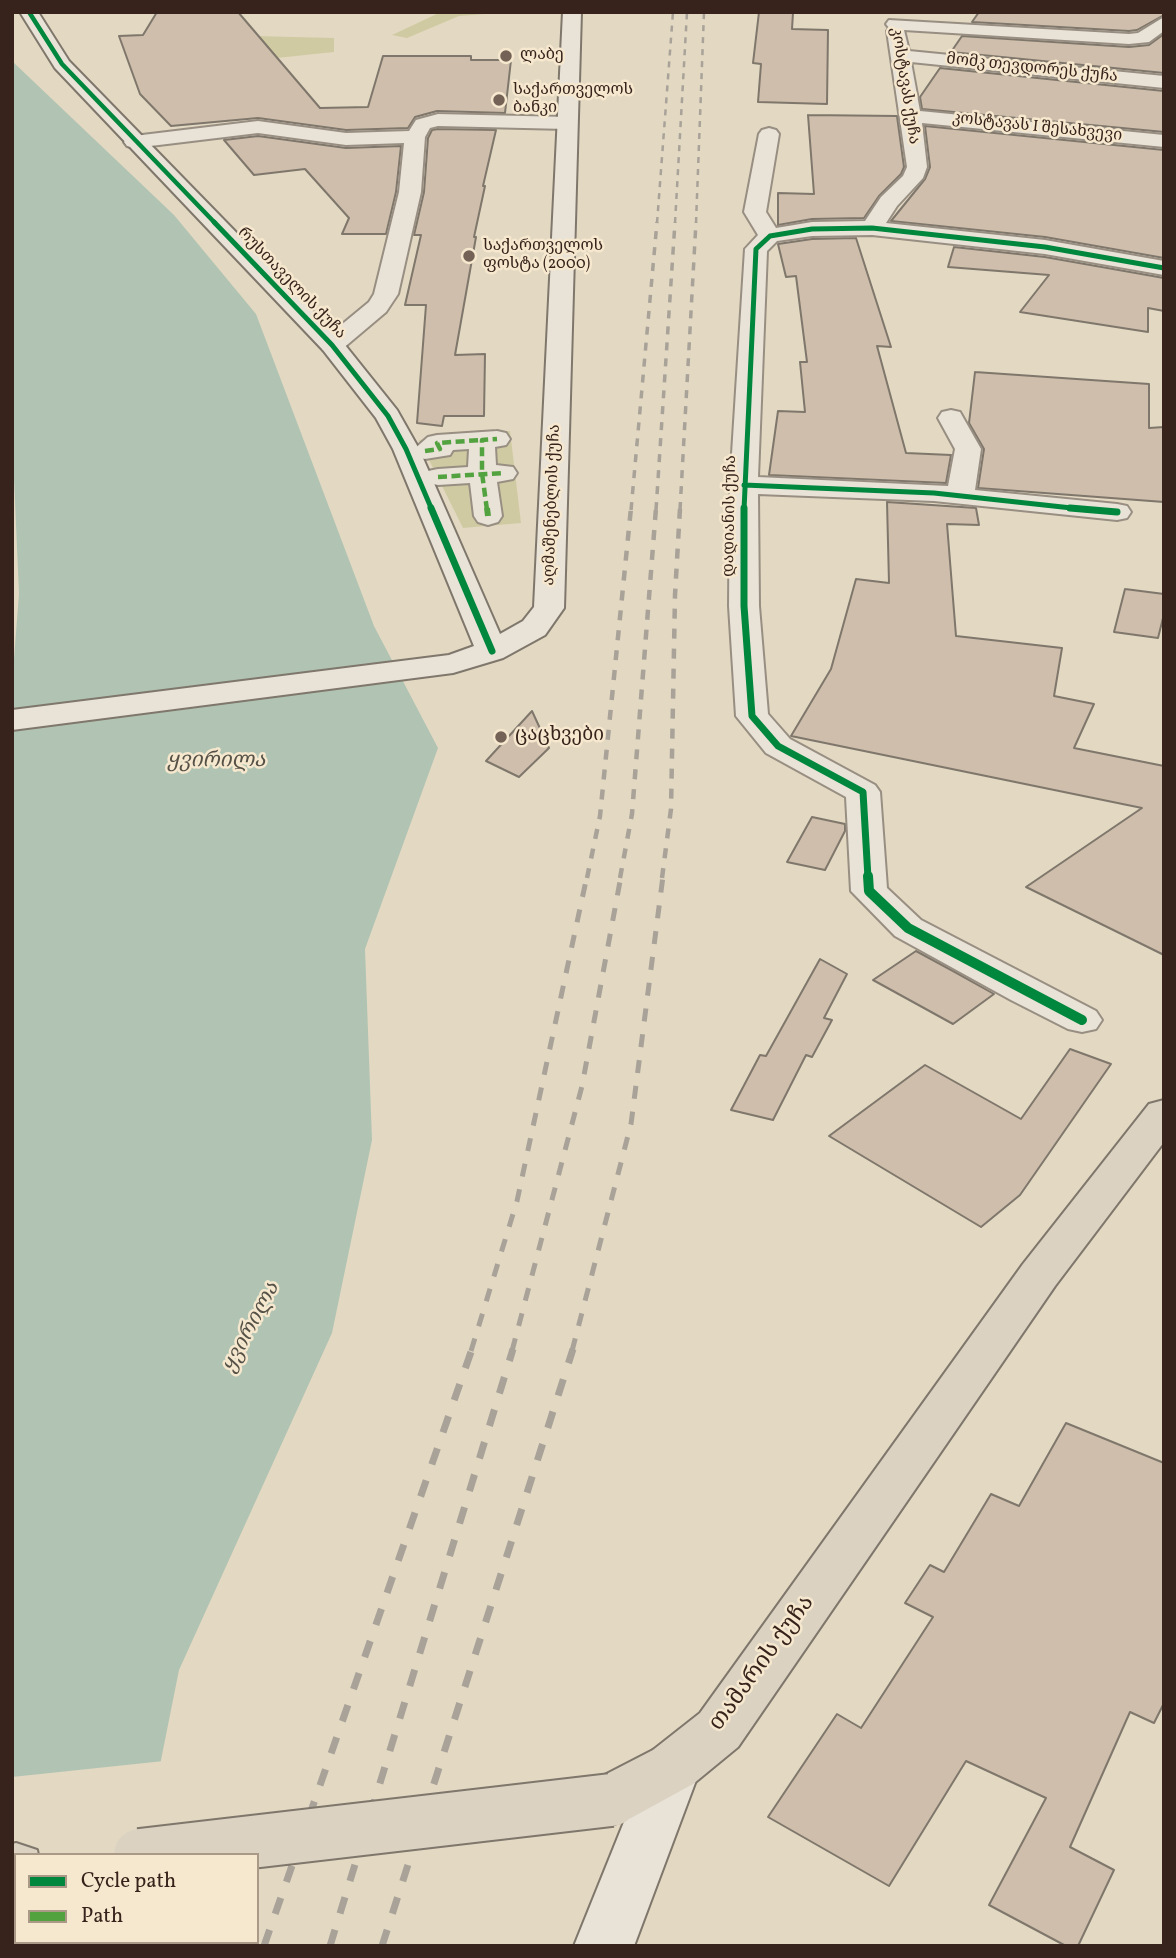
<!DOCTYPE html>
<meta charset="utf-8">
<style>
body{margin:0}
#map{position:relative;width:1176px;height:1958px;overflow:hidden;background:#e3d8c2;font-family:Vollkorn,serif}
canvas{display:block}
.frame{position:absolute;inset:0;border:14px solid #37231b;pointer-events:none}
.legend{position:absolute;left:14px;top:1853px;width:245px;height:91px;box-sizing:border-box;background:#f6e8ce;border:2px solid #aa9986;margin:0;padding:9px 12px;list-style:none;font-size:21px;color:#37231b}
.legend li{display:flex;align-items:center;gap:14px;height:35px}
.legend b{width:35px;border:2px solid #aa9986}
</style>
<div id="map">
<canvas width="1176" height="1958"></canvas>
<div class="frame"></div>
<ul class="legend">
<li><b style="height:9px;background:#00873e"></b>Cycle path</li>
<li><b style="height:9px;background:#53a240"></b>Path</li>
</ul>
</div>
<script>
const ctx = document.querySelector('canvas').getContext('2d');
ctx.lineJoin = 'round';
function fillPath(path, color) {
  ctx.fillStyle = color;
  ctx.fill(path, 'evenodd');
}
function shape(rows) {
  const path = new Path2D();
  for (const r of rows) {
    path.moveTo(r[0], r[1]);
    for (let i = 2; i < r.length; i += 2) path.lineTo(r[i], r[i + 1]);
  }
  return path;
}
function strokePath(path, color, width, dash) {
  ctx.strokeStyle = color;
  ctx.lineWidth = width;
  ctx.lineCap = dash ? 'butt' : 'round';
  ctx.setLineDash(dash || []);
  ctx.stroke(path);
}
function drawText(font, color, halo, rows, align = 'center') {
  ctx.font = font + ' Vollkorn,"Noto Serif Georgian",serif';
  ctx.lineWidth = 5;
  ctx.setLineDash([]);
  ctx.textBaseline = 'middle';
  ctx.strokeStyle = halo;
  ctx.fillStyle = color;
  for (const [text, x, y, turn = 0] of rows) {
    ctx.save();
    ctx.translate(x, y);
    ctx.rotate((+turn || 0) * Math.PI / 180);
    ctx.textAlign = isNaN(turn) ? turn : align;
    if (halo) ctx.strokeText(text, 0, 0);
    ctx.fillText(text, 0, 0);
    ctx.restore();
  }
}
const green = shape([
 [441,12,511,12,459,16,407,38,392,35],
 [174,34,334,38,334,52,162,70],
 [510,431,521,523,463,528,419,440]
]);
const water = shape([
 [12,61,174,215,256,314,374,626,438,748,365,949,372,1140,332,1333,179,1670,142,1855,16,1855,16,1942,12,1946,12,684,19,594,12,432]
]);
const pier = shape([
 [164,1761,145,1855,16,1855,16,1942,127,1942,127,1946,12,1946,12,1777]
]);
const building = shape([
 [157,12,238,12,320,108,368,107,383,56,471,56,471,60,511,60,505,113,437,111,415,117,408,128,346,130,258,118,171,126,140,94,119,36,143,35,157,12],
 [759,12,793,13,792,29,828,30,827,104,758,102,761,64,753,63,759,12],
 [979,12,1164,12,1164,15,1137,30,1129,31,972,22,979,12],
 [1164,34,1164,73,951,52,962,36,1129,47,1149,45,1164,34],
 [940,68,1164,91,1164,132,922,109,920,97,940,68],
 [808,115,897,116,904,167,901,174,879,196,864,218,812,219,778,225,778,193,814,194,808,115],
 [925,126,1164,150,1164,258,1045,237,891,221,925,179,930,167,925,126],
 [438,129,496,130,483,186,485,186,474,237,476,237,455,355,485,354,484,416,444,416,442,426,417,423,426,305,405,305,421,235,414,235,424,192,428,138,432,130,438,129],
 [258,136,346,148,401,146,396,192,386,234,342,234,349,218,305,169,254,175,224,140,258,136],
 [856,238,891,347,877,346,906,453,951,455,946,483,769,475,778,411,805,412,800,362,807,362,796,276,786,277,778,244,812,239,856,238],
 [954,247,1045,257,1164,278,1164,311,1148,308,1148,332,1020,312,1049,275,948,267,954,247],
 [975,372,1149,384,1149,428,1164,427,1164,502,978,488,984,449,969,423,975,372],
 [887,502,976,508,979,525,947,524,956,636,1062,648,1054,696,1094,704,1074,748,1164,766,1164,955,1026,887,1142,808,791,736,831,669,856,579,889,583,887,502],
 [1125,589,1164,594,1164,614,1158,638,1114,632,1125,589],
 [532,711,549,748,519,777,486,761,532,711],
 [812,817,845,824,845,831,825,870,787,862,812,817],
 [916,951,953,971,994,994,953,1024,873,980,916,951],
 [820,959,847,974,824,1018,832,1020,812,1057,806,1055,773,1120,731,1110,760,1055,766,1056,820,959],
 [1070,1049,1111,1064,1020,1195,981,1227,829,1136,925,1065,1021,1119,1070,1049],
 [1066,1423,1164,1463,1164,1703,1154,1723,1130,1712,1070,1847,1114,1870,1078,1946,1066,1946,989,1905,1046,1798,966,1761,889,1886,768,1817,837,1714,861,1728,933,1617,905,1603,930,1565,944,1572,991,1494,1019,1506,1066,1423]
]);
const street = shape([
 [1164,17,1164,31,1149,42,1129,44,904,30,909,51,1164,76,1164,88,911,62,920,111,1164,135,1164,147,922,123,927,167,923,178,897,206,886,223,1045,240,1164,261,1164,275,1045,254,872,235,812,236,777,241,767,251,758,477,948,486,955,449,938,418,942,412,951,410,960,412,981,449,975,490,1117,504,1127,506,1131,512,1127,518,1117,520,934,501,758,494,759,606,768,714,790,739,875,785,880,792,887,888,921,920,1096,1011,1102,1020,1096,1029,1082,1032,1068,1029,1011,1000,895,936,851,891,846,797,766,753,736,716,729,606,730,485,745,249,758,235,744,212,759,134,762,130,769,128,776,130,779,134,766,212,776,228,812,222,865,221,881,197,903,176,907,167,887,31,889,28,886,24,889,20,1129,34,1138,33,1164,17],
 [438,114,567,117,574,119,577,123,574,127,567,129,438,126,430,128,425,137,421,192,398,294,386,312,341,350,332,352,323,350,320,345,323,340,369,302,374,294,399,192,404,143,346,145,258,133,134,148,127,146,124,142,127,138,134,136,258,121,346,133,409,131,416,120,438,114],
 [497,431,506,433,510,439,506,445,495,447,496,465,513,467,517,473,513,479,497,482,502,516,498,522,488,525,478,522,474,516,470,483,438,485,428,483,424,477,428,471,438,469,468,467,469,449,453,450,450,455,425,459,415,457,412,451,428,437,437,435,497,431]
]);
const secondary = shape([
 [20,12,38,12,69,61,341,340,397,410,419,449,500,634,523,621,534,607,563,12,581,12,564,608,545,635,503,658,453,673,12,730,12,710,449,655,474,646,393,449,376,418,323,350,55,68,20,12],
 [673,1743,693,1750,701,1767,634,1946,574,1946,653,1750,673,1743]
]);
const primary = shape([
 [1164,1100,1164,1142,1055,1286,738,1747,693,1784,631,1818,611,1825,591,1818,583,1800,591,1782,653,1750,700,1713,1023,1264,1149,1104,1164,1100],
 [16,1843,37,1850,38,1855,16,1855,16,1895,12,1896,12,1844,16,1843]
]);
const railFar4 = shape([
 [657,223,673,12],
 [675,223,687,12],
 [696,223,704,12]
]);
const railFar3 = shape([
 [631,510,657,222],
 [656,510,675,222],
 [680,510,696,222]
]);
const railFar2 = shape([
 [587,878,600,816,631,508],
 [620,878,632,814,656,508],
 [662,878,671,809,675,595,680,508]
]);
const railFar1 = shape([
 [471,1351,517,1201,587,876],
 [512,1351,582,1086,621,876],
 [572,1351,631,1124,663,876]
]);
const rail = shape([
 [264,1946,472,1349],
 [330,1946,513,1349],
 [382,1946,573,1349]
]);
const primaryBridge = shape([
 [140,1855,611,1800]
]);
const quietFar1 = shape([
 [425,451,440,449,437,443,482,440],
 [438,477,503,473],
 [487,510,482,473,482,440,497,439]
]);
const quiet = shape([
 [487,508,488,516]
]);
const cyclewayFar3 = shape([
 [29,12,62,64,215,223]
]);
const cyclewayFar2 = shape([
 [214,222,332,345,388,416,406,449,432,510],
 [744,485,934,493,1090,510],
 [744,510,756,249,770,236,812,229,872,228,1045,247,1164,268]
]);
const cyclewayFar1 = shape([
 [431,508,492,651],
 [744,508,744,606,752,716,778,746,863,792,868,878],
 [1070,508,1117,512]
]);
const cycleway = shape([
 [868,876,869,891,908,928,1082,1020]
]);
const markers = [
 [506,56,7,"#736255"],
 [499,100,7,"#736255"],
 [469,256,7,"#736255"],
 [501,737,7,"#736255"]
];
const farPoinames = [
 ["ლაბე",520,56],
 ["საქართველოს",513,91],
 ["ბანკი",513,109],
 ["საქართველოს",483,247],
 ["ფოსტა (2000)",483,265]
];
const farStreetnames = [
 ["მომკ თევდორეს ქუჩა",1032,69,6],
 ["კოსტავას ქუჩა",904,86,81],
 ["კოსტავას I შესახვევი",1037,128,6],
 ["რუსთაველის ქუჩა",291,284,46],
 ["აღმაშენებლის ქუჩა",553,505,-88],
 ["დადიანის ქუჩა",731,516,-89]
];
const poiNames = [
 ["ცაცხვები",515,737]
];
const waterNames = [
 ["ყვირილა",216,762],
 ["ყვირილა",252,1328,-62]
];
const nearStreetnames = [
 ["თამარის ქუჩა",763,1664,-54]
];
fillPath(green, '#d0caa2');
fillPath(water, '#b1c4b3');
fillPath(pier, '#e3d8c2');
fillPath(building, '#cebeab');
strokePath(building, '#7f776b', 2);
strokePath(street, '#988f82', 4);
strokePath(secondary, '#7f776b', 4);
strokePath(primary, '#7f776b', 4);
fillPath(street, '#e8e2d7');
fillPath(secondary, '#e8e2d7');
fillPath(primary, '#dbd2c2');
strokePath(railFar4, '#a8a299', 2.5, [6, 6]);
strokePath(railFar3, '#a8a299', 3.5, [8, 8]);
strokePath(railFar2, '#a8a299', 4.5, [10, 10]);
strokePath(railFar1, '#a8a299', 5, [13, 13]);
strokePath(rail, '#a8a299', 7, [17, 17]);
strokePath(primaryBridge, '#7f776b', 56, []);
strokePath(primaryBridge, '#dbd2c2', 52);
strokePath(quietFar1, '#53a240', 4.5, [9, 4.5]);
strokePath(quiet, '#53a240', 6, [11, 6]);
strokePath(cyclewayFar3, '#00873e', 4.5);
strokePath(cyclewayFar2, '#00873e', 5);
strokePath(cyclewayFar1, '#00873e', 7);
strokePath(cycleway, '#00873e', 10);
for (const [x, y, r, color] of markers) {
  const dot = new Path2D();
  dot.arc(x, y, r, 0, 2 * Math.PI);
  ctx.fillStyle = color;
  ctx.fill(dot);
  strokePath(dot, '#f6e8ce', 2.5);
}
drawText('16px', '#37231b', '#f6e8ce', farPoinames, 'left');
drawText('16px', '#37231b', '#f6e8ce', farStreetnames);
drawText('19px', '#37231b', '#f6e8ce', poiNames, 'left');
drawText('italic 21px', '#555147', '#f6e8ce', waterNames);
drawText('23px', '#37231b', '#f6e8ce', nearStreetnames);
</script>
